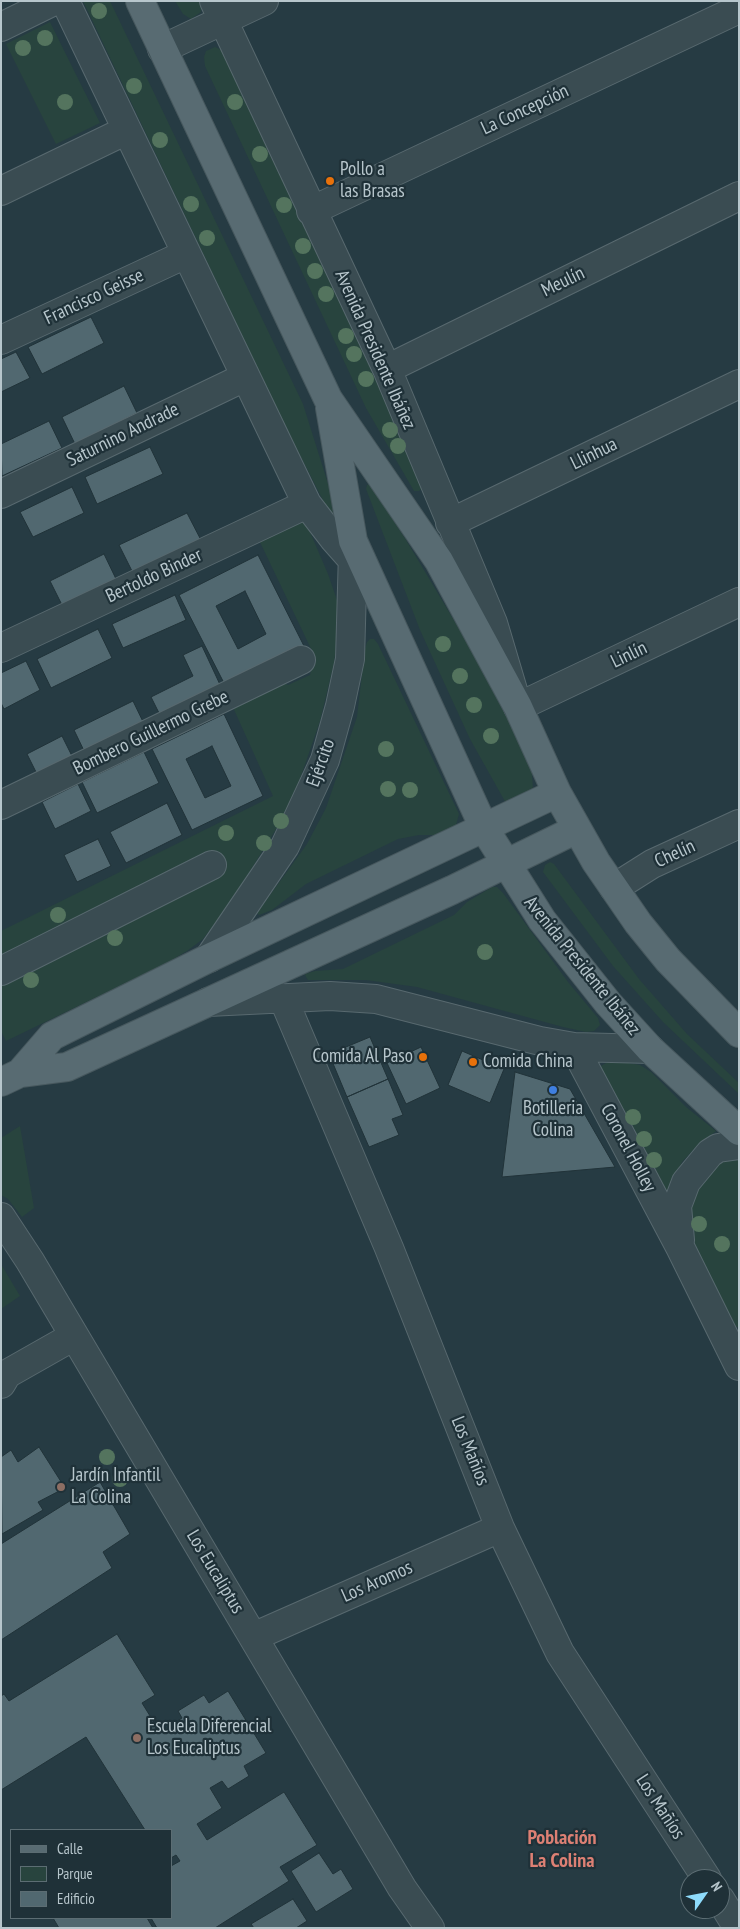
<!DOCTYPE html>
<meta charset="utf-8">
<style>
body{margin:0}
#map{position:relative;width:740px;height:1929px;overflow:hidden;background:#263b43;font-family:"PT Sans Narrow",sans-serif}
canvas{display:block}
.frame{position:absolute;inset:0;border:2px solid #b7c6cc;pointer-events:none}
.legend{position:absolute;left:10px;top:1829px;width:162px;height:90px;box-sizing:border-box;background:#1f3138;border:1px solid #5c6d73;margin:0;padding:6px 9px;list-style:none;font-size:15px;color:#b7c6cc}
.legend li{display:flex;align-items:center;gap:10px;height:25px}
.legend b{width:25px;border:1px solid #5c6d73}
.north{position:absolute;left:680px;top:1869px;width:50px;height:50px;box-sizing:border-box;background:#1f3138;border:1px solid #5c6d73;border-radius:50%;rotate:57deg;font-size:14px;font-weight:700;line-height:20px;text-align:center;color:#b7c6cc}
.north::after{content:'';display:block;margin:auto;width:18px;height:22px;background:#8ddbfb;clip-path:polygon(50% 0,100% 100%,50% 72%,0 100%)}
</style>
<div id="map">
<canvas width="740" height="1929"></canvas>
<div class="frame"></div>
<ul class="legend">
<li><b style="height:6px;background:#586b72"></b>Calle</li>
<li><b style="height:14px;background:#28443e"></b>Parque</li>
<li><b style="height:14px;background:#516870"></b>Edificio</li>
</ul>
<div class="north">N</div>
</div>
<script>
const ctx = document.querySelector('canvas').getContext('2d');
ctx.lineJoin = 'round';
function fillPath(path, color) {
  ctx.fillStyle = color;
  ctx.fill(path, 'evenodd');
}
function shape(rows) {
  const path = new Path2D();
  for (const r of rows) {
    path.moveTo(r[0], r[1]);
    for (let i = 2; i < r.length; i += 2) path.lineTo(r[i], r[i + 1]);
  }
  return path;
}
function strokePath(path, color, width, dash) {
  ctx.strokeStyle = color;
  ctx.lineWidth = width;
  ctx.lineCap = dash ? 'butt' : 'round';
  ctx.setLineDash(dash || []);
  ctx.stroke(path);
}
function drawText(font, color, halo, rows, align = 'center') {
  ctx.font = font + ' "PT Sans Narrow",sans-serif';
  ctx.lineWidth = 4.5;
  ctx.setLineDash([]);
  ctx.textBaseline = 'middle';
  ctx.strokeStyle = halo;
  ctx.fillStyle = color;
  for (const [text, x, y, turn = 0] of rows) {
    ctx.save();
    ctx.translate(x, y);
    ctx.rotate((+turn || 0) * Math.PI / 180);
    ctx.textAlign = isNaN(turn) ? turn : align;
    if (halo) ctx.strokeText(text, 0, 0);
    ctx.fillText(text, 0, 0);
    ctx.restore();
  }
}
const green = shape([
 [83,1,110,1,303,404,335,506,335,517,331,516,284,424],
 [175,1,200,1,201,12,191,19,183,14],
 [50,22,100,123,56,144,6,44],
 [215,47,224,51,397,420,423,487,419,491,414,491,366,408,205,66,204,57,206,51],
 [370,484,406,540,470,647,528,758,532,772,533,791,507,805,470,739,420,630,366,489,367,485],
 [304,518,328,574,338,603,338,632,334,663,320,721,300,779,283,818,227,908,203,939,187,951,165,964,6,1041,1,1031,1,931,273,796,231,703,276,679,288,685,310,675,314,655,259,540],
 [370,639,374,639,378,644,459,814,456,825,437,835,419,835,398,839,306,884,272,910,259,915,257,913,307,844,326,808,357,717,365,649,367,642],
 [550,862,554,864,639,979,687,1034,739,1083,739,1094,663,1022,613,966,543,872,545,865],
 [492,887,497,887,503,893,568,982,598,1018,600,1025,594,1031,586,1032,563,1027,417,987,366,980,308,980,306,977,305,974,315,971,343,969,454,915,467,902],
 [611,1060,640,1065,651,1072,686,1107,716,1131,696,1147,682,1162,666,1194,601,1071,601,1066],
 [20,1126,34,1208,22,1217,8,1199,1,1195,1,1138],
 [739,1155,739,1327,736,1327,684,1225,687,1205,712,1161],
 [1,1264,20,1296,1,1309]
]);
const building = shape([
 [91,317,104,343,42,374,28,347,91,317],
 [16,352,30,378,1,392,1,359,16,352],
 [124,386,137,413,75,444,62,417,124,386],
 [49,421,62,448,2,476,1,444,49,421],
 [150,447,163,474,97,504,85,477,150,447],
 [72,487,84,513,33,537,20,512,72,487],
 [187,513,202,542,134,575,119,545,187,513],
 [104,554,117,581,63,607,50,581,104,554],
 [258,555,304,646,225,685,179,595,258,555],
 [245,591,266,634,238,649,216,606,245,591],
 [175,595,186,620,123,648,112,624,175,595],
 [98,629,112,658,51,688,37,659,98,629],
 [202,646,223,691,163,721,151,697,193,676,183,655,202,646],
 [26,661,40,690,4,709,1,703,1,673,26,661],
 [133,701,147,730,88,759,74,730,133,701],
 [224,714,263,796,192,830,152,749,224,714],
 [212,746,231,786,205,798,186,759,212,746],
 [62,736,75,762,40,780,27,754,62,736],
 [144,752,159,783,97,813,82,782,144,752],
 [78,784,91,811,55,829,42,802,78,784],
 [167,803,182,835,126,863,110,832,167,803],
 [98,839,111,866,77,882,64,855,98,839],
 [370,1037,388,1079,347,1097,329,1054,370,1037],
 [421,1047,440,1088,406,1104,387,1063,421,1047],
 [462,1051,504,1069,490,1103,448,1085,462,1051],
 [515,1072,570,1089,615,1167,502,1177,515,1072],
 [388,1079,403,1115,392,1119,399,1135,369,1147,347,1097,388,1079],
 [39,1447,65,1488,38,1502,43,1510,2,1534,1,1457,11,1450,18,1462,39,1447],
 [100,1482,130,1534,103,1552,112,1568,1,1640,1,1544,100,1482],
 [117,1634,155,1695,142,1703,160,1732,182,1718,178,1711,204,1695,209,1703,228,1691,266,1753,244,1766,249,1776,228,1789,222,1781,210,1788,222,1808,197,1824,207,1840,284,1792,317,1845,280,1867,289,1881,215,1928,157,1928,151,1918,171,1918,171,1866,180,1861,176,1855,171,1858,171,1830,145,1830,86,1737,1,1790,1,1696,4,1694,9,1701,117,1634],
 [319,1853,333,1874,341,1869,353,1889,316,1912,291,1871,319,1853],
 [293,1899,307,1921,296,1928,254,1928,251,1924,293,1899],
 [53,1918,147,1918,153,1928,59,1928,53,1918]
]);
const minor = shape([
 [65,1,307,504,334,539,365,574],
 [214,1,387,369,493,623,518,707,739,602],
 [1,27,54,1],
 [162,49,264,1],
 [1,191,127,130],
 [311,211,739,9],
 [1,340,186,254],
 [387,369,739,196],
 [1,494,245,377],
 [450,523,739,384],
 [1,648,307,504],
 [1,805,301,660],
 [614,888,652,864,739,824],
 [209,958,285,846,325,760,340,706,350,659,353,552],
 [1,971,212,865],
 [283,998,389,1248,500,1528,560,1653,707,1879],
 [208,1002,330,996,376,999,540,1041,574,1047,650,1049],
 [574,1047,681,1249,739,1366],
 [1,1217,30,1261,402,1888,430,1928],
 [680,1240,677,1206,686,1182,710,1153,718,1148,739,1145],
 [1,1384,7,1374,74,1336],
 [253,1637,500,1528],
 [720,1899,738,1928]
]);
const major = shape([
 [140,1,328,399,439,561,518,707,557,793,596,862,638,923,668,960,739,1033],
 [330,408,353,541,484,828,542,920,608,1003,650,1049,739,1131],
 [20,1073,52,1036,209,958,557,793],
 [1,1082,20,1073,67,1067,452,890,577,829]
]);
const trees = [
 [99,11],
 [45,38],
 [23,48],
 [134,86],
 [65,102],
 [235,102],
 [160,140],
 [260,154],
 [191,204],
 [284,205],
 [207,238],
 [303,246],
 [315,271],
 [326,294],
 [346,336],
 [354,354],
 [366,379],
 [390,430],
 [398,446],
 [443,644],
 [460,676],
 [474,705],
 [491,736],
 [386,749],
 [388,789],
 [410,790],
 [281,821],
 [226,833],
 [264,843],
 [58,915],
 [115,938],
 [485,952],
 [31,980],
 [633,1117],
 [644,1139],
 [654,1160],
 [699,1224],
 [722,1244],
 [107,1457],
 [120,1479]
];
const markers = [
 [330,181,5,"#e8710a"],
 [423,1057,5,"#e8710a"],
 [473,1062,5,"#e8710a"],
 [553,1090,5,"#3f7fe0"],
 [61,1487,5,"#8d6e63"],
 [137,1738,5,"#8d6e63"]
];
const streetNames = [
 ["La Concepción",525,110,-25],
 ["Meulín",563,282,-26],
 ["Francisco Geisse",94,297,-25],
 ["Avenida Presidente Ibáñez",375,350,66],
 ["Saturnino Andrade",123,435,-26],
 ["Llinhua",594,454,-26],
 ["Bertoldo Binder",154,576,-25],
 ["Linlín",629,655,-26],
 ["Bombero Guillermo Grebe",151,733,-26],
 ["Ejército",321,763,-70],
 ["Chelín",675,854,-25],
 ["Avenida Presidente Ibáñez",582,966,51],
 ["Coronel Holley",628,1148,62],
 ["Los Mañíos",470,1451,68],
 ["Los Eucaliptus",215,1572,59],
 ["Los Aromos",377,1582,-24],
 ["Los Mañíos",660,1807,57]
];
const poiNames = [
 ["Pollo a",340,170],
 ["las Brasas",340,192],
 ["Comida Al Paso",413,1057,"right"],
 ["Comida China",483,1062],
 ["Botilleria",553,1109,"center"],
 ["Colina",553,1131,"center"],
 ["Jardín Infantil",71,1476],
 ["La Colina",71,1498],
 ["Escuela Diferencial",147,1727],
 ["Los Eucaliptus",147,1749]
];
const neighbourhoodNames = [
 ["Población",562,1838],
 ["La Colina",562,1861]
];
fillPath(green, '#28443e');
fillPath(building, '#516870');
strokePath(building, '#213339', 1);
strokePath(minor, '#58696f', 30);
strokePath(major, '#47585e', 30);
strokePath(minor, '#3a4c52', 28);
strokePath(major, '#586b72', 28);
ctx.fillStyle = '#54745e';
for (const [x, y] of trees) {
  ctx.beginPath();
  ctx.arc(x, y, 8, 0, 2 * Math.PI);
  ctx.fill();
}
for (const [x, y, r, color] of markers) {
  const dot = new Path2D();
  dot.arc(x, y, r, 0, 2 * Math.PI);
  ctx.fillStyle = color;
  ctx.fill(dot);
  strokePath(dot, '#1f3138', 2);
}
drawText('19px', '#b7c6cc', '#1f3138', streetNames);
drawText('19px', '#b7c6cc', '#1f3138', poiNames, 'left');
drawText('bold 20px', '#dd8074', '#1f3138', neighbourhoodNames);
</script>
